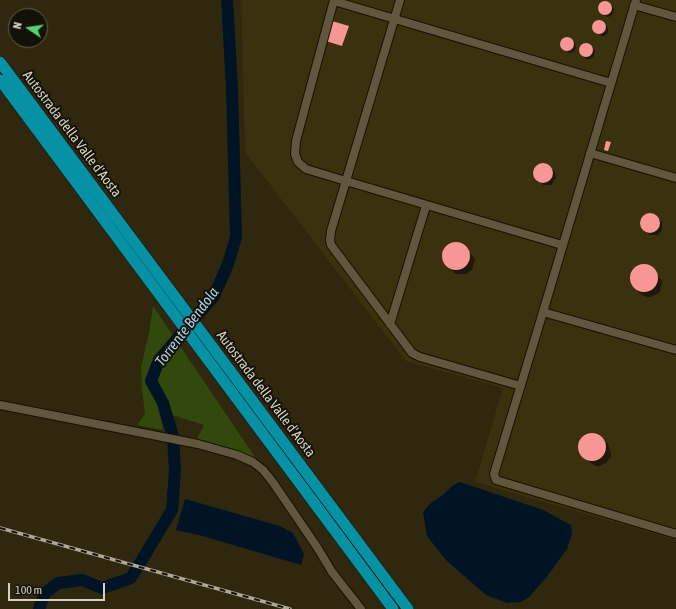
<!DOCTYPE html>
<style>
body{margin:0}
#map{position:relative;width:676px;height:609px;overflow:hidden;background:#2f280e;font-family:"Asap Condensed",sans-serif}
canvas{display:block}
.north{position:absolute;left:8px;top:8px;width:40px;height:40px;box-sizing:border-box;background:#141106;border:1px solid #625e52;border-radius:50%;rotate:283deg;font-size:11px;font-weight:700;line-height:16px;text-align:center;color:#d6d2c3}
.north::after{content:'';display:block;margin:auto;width:14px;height:18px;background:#55d671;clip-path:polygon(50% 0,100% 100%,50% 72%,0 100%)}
.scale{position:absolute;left:8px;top:583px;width:97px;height:18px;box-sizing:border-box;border:2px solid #d6d2c3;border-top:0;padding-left:5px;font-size:12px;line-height:14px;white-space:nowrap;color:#d6d2c3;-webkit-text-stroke:3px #141106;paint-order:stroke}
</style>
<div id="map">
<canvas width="676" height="609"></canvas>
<div class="north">N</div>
<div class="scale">100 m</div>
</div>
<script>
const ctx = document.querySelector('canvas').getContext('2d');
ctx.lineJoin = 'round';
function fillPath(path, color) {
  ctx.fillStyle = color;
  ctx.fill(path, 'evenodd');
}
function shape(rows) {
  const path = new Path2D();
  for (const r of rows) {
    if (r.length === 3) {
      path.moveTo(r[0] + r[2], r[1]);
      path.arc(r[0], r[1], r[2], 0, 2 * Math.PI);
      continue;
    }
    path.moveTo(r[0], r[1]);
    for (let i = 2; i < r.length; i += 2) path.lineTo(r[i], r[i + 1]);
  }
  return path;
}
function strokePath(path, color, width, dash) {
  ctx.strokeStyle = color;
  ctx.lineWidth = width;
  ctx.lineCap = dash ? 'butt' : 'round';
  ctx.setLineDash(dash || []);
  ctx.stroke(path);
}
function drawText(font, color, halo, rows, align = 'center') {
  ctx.font = font + ' "Asap Condensed",sans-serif';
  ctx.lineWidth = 4;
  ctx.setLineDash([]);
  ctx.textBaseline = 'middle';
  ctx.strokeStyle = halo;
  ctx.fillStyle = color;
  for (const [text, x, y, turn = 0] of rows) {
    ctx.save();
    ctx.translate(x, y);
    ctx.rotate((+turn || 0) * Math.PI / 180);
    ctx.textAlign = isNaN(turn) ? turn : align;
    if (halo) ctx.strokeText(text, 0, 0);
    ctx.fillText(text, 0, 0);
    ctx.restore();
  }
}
const built = shape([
 [241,0,676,0,676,540,475,482,503,388,406,361,245,152]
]);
const green = shape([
 [153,306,255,457,197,439,204,425,159,411,163,430,137,425,145,414,142,389,141,367,149,333]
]);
const water = shape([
 [460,482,543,510,571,525,572,534,567,549,546,578,529,597,521,602,507,603,486,595,446,560,427,536,423,512,431,503,443,495,452,486],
 [185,499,280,526,293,533,304,554,301,565,199,535,176,530]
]);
const shadow = shape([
 [602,2,606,2,613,7,614,12,611,16,607,17,599,11,598,7],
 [596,21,603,21,608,28,608,33,604,36,600,35,594,30,593,24],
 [348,27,343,45,327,40],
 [568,37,575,43,576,47,574,52,569,53,561,47,561,41,564,38],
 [583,44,589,45,595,51,594,56,590,59,586,59,580,53,580,47],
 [540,164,546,164,555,172,556,178,551,185,543,185,536,177,535,170],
 [647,214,653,214,662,222,662,230,658,235,650,235,642,227,642,220],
 [455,243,464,246,475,259,472,270,466,274,456,274,454,273,454,272,445,264,443,257,446,248],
 [642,265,651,267,662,281,660,292,657,294,651,297,647,297,640,294,632,285,630,279,634,269],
 [591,434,597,434,603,438,608,444,611,453,611,457,606,463,599,466,596,466,589,462,581,454,579,448,582,438]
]);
const river = shape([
 [39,609,45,593,58,583,82,580,102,588,131,578,172,510,175,471,173,436,163,403,151,381,159,360,214,296,228,264,236,237,232,88,227,0]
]);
const building = shape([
 [605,8,7],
 [599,27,7],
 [332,21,349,26,342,46,326,41],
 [567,44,7],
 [586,50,7],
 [606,141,611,142,608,151,604,150],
 [543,173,10],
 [650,223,10],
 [456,256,14],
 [644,278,14],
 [592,447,14]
]);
const minor = shape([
 [334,0,296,141,295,154,298,162,306,169,346,181,562,245],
 [400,0,331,231,330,240,331,245,412,353,420,357,521,386],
 [636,0,543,312,676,350],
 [334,1,611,83],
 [634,5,676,17],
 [590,153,676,178],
 [543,312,494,474,496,480,676,534],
 [390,324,426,206],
 [0,405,198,444,237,455,253,462,263,470,272,481,317,547,332,572,361,609]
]);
const highway = shape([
 [0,62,408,609],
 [0,80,393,609]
]);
const rail = shape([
 [0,528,290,609]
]);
const streetNames = [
 ["Autostrada della Valle d'Aosta",72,134,53],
 ["Autostrada della Valle d'Aosta",266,394,53]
];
const waterNames = [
 ["Torrente Bendola",187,327,-53]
];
fillPath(built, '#3a310f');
fillPath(green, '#31490d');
fillPath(water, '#001425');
fillPath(shadow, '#0007');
strokePath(river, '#001425', 12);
fillPath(building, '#f79694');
strokePath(minor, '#171000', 10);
strokePath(highway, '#171000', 12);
strokePath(minor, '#60583e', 8);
strokePath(highway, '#0691a5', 11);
strokePath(rail, '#aea997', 3.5);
strokePath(rail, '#141106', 2, [6]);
drawText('14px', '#d6d2c3', '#141106', streetNames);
drawText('italic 15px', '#aacfee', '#141106', waterNames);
</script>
